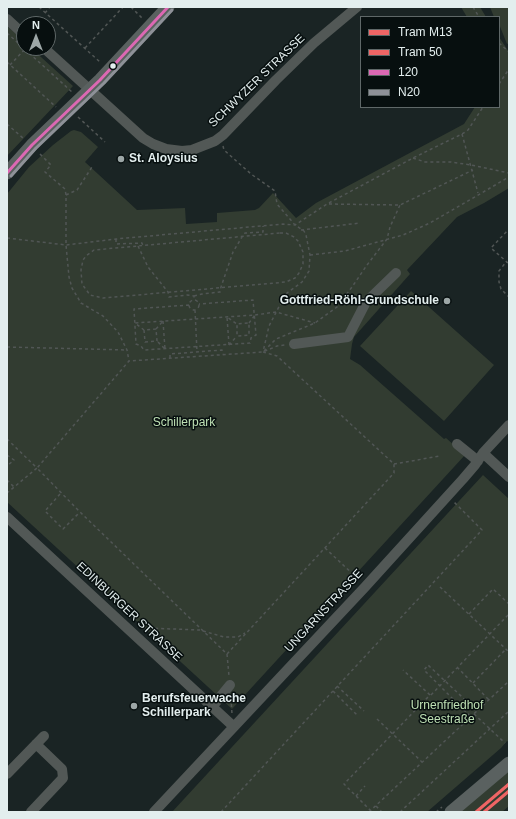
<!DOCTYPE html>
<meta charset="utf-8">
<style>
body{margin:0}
#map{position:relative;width:516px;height:819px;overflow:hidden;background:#1a2424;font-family:Arial,sans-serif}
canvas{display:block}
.frame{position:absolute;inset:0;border:8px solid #e3eeee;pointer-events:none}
.legend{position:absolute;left:360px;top:16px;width:140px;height:92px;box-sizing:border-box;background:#070f0f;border:1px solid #5f6868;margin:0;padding:5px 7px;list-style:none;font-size:12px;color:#e3eeee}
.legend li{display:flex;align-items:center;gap:8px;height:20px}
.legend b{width:20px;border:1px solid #5f6868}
.north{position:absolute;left:16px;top:16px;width:40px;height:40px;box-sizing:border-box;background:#070f0f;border:1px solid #5f6868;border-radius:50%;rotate:0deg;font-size:11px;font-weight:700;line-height:16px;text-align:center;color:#e3eeee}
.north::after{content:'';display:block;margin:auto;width:14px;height:18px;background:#9da7a7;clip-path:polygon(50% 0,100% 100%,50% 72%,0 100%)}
</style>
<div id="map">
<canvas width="516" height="819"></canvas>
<div class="frame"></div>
<ul class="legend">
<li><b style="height:5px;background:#ef6565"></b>Tram M13</li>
<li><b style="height:5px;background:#ef6565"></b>Tram 50</li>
<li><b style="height:5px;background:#dc68b3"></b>120</li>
<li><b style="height:5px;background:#8e9198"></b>N20</li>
</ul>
<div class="north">N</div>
</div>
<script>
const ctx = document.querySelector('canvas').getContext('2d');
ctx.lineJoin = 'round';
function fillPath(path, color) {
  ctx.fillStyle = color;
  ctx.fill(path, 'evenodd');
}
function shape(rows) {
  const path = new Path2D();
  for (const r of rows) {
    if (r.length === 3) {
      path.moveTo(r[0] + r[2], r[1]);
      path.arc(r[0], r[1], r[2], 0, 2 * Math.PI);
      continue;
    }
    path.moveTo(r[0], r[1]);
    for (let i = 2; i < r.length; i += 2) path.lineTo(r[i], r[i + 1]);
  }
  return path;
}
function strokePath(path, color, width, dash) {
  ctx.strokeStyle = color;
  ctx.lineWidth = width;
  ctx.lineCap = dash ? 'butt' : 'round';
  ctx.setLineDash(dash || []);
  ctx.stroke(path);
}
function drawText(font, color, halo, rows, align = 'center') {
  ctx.font = font + ' Arial,sans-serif';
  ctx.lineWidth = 3;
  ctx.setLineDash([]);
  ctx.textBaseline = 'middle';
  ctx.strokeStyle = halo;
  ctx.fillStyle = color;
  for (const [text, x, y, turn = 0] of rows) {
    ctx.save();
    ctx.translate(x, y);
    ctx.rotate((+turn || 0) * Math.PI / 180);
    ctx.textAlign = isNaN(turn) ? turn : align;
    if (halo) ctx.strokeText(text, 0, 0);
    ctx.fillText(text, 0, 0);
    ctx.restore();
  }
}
const green = shape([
 [461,7,480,7,486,17,467,17],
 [490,7,509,7,509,43,507,44,499,24,499,17,494,17],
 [7,26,24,41,24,48,31,48,73,86,7,156],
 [499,37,509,52,509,188,484,203,457,217,407,270,410,274,354,337,352,344,350,359,360,365,444,439,446,438,465,455,232,709,7,502,7,194,29,167,53,145,71,131,74,130,81,132,98,147,85,162,137,210,185,208,186,224,217,222,217,213,255,210,259,208,273,193,296,218,316,203,464,124,475,107,499,107,499,73,500,71,499,69],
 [411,291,494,365,444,421,360,346],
 [483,475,509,499,509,742,507,741,501,748,427,812,172,812],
 [509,767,509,806,502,812,457,812]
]);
const path = shape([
 [39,7,100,62],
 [131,7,142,18],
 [473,7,479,17],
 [45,13,50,7],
 [7,33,72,92],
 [499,43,509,52],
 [85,48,123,7],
 [7,62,56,107],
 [10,65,26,48],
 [499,84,509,69],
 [78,117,105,142],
 [7,124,24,139],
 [462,134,478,193],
 [223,146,224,150,251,174,275,191,277,204,295,225,304,231,306,235,310,255,309,271,302,282,287,293,283,299,269,326,263,352],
 [40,154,51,165,45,172,65,189,66,195,66,245,69,277,72,288,81,303,103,316,118,332,127,350,129,361],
 [413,158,425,162,451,162,471,165,509,173],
 [66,195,77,190,92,167],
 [329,204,400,205,473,170],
 [301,230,360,223],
 [280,233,286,233,294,237,298,241,303,252,303,264,299,273,295,278,286,282,103,298,90,295,82,284,81,270,83,260,86,256,94,250,280,233],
 [7,238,66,245,116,239,283,224,295,225,327,204,413,158,462,134,468,130,483,107],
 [116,239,116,244,142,243,143,246],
 [138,246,148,267,168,292,169,297,187,295,194,296,194,299],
 [310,255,345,251,403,235,430,223,509,177],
 [508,263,491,248,509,229],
 [509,263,506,262,499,271,499,282,501,289,509,297],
 [194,296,202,294,220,292,221,287,233,252,242,237,245,233,263,232,263,226],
 [194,305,5],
 [189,305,134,309,136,344,141,346,144,350,250,343,251,338,256,335,253,300,199,304],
 [195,310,197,352],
 [163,321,165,349],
 [249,323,255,315],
 [156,329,163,321],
 [144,330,145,342,157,341,156,329,144,330,135,323,255,315,276,312,315,323],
 [158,342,165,349],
 [229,345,227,317,237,324,249,323,249,335,237,336,237,324],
 [229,345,237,336],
 [7,347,127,350],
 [264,351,276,339,315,323,337,307,352,287,367,265,387,239,390,227,400,205],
 [263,352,277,356,394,464,394,473,227,654,80,512,37,468,129,361,263,352,277,346,285,345],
 [170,358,170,354,222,350,223,354],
 [7,439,37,468,7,493],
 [7,455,14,460,7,466],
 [394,464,440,456],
 [7,480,14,487],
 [60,494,45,511,63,529,79,513],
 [325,548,356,577],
 [440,587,509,652],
 [469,614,493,589,509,604],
 [144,630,146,628,200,630],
 [203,631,224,637,238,637,245,633],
 [227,654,229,676],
 [457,667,489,700],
 [473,683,506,649],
 [337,686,364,711],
 [333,691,358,716],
 [431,695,509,614],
 [231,698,232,714],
 [474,714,505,743],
 [470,716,424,670,428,665,477,711],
 [377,719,422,762],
 [356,796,365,786],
 [376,806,382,812],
 [371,811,344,784,430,695,403,670],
 [221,812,482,530,454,502],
 [369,812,509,681],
 [400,812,509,711],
 [436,812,442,807]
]);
const minor = shape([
 [7,19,20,31,24,33],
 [44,48,143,138,153,144,166,149,182,151,192,150,215,141,223,135,276,80,314,43,357,7],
 [294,344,348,337,366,302,396,273],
 [457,444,478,461],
 [483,453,509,477],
 [7,517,233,726],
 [212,707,230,685],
 [7,774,44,736],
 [31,812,63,778,62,769,36,744],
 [154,812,365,587,463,479,475,465,483,453,509,425]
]);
const major = shape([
 [7,173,32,145,100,80,168,7],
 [451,812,509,763]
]);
const bus1 = shape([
 [7,173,32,145,100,80,168,7]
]);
const bus2 = shape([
 [11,176,36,148,104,83,172,10]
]);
const tram1 = shape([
 [476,812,509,784]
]);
const tram2 = shape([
 [484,812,509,791]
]);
const markers = [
 [113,66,3.5,"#e3eeee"],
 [121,159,4,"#9da7a7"],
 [447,301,4,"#9da7a7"],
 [134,706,4,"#9da7a7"]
];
const streetNames = [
 ["SCHWYZER STRASSE",257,81,-44],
 ["UNGARNSTRASSE",324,611,-47],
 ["EDINBURGER STRASSE",129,612,43]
];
const poiNames = [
 ["St. Aloysius",129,159],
 ["Gottfried-Röhl-Grundschule",439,301,"right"],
 ["Berufsfeuerwache",142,699],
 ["Schillerpark",142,713]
];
const parkNames = [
 ["Schillerpark",184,423],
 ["Urnenfriedhof",447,706],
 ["Seestraße",447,720]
];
fillPath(green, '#323c31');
strokePath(path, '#515655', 1.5, [3, 3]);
strokePath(minor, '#525856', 10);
strokePath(major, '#5a6160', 13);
strokePath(bus1, '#dc68b3', 3);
strokePath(bus2, '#8e9198', 3);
strokePath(tram1, '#ef6565', 3);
strokePath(tram2, '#ef6565', 3);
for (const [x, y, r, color] of markers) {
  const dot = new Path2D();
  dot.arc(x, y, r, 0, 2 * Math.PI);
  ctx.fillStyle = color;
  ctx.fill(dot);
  strokePath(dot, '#070f0f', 1.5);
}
drawText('12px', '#e3eeee', '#070f0f', streetNames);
drawText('bold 12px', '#e3eeee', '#070f0f', poiNames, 'left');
drawText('12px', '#bee0b4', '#070f0f', parkNames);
</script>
